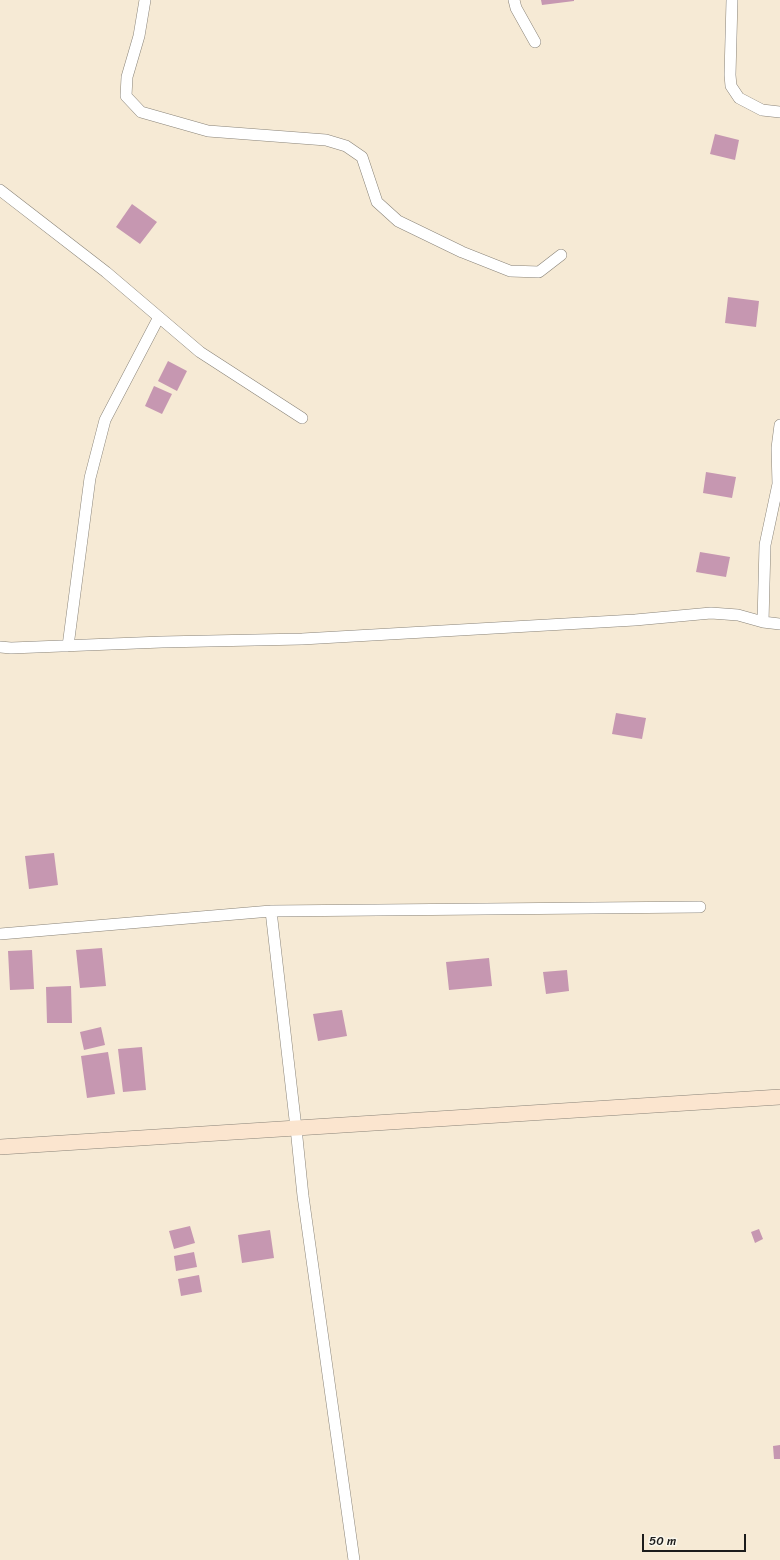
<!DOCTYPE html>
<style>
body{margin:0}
#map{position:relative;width:780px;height:1560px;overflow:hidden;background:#f6ead5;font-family:Sriracha,sans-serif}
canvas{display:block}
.scale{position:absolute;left:642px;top:1534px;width:104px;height:18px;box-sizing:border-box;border:2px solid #1c1c1c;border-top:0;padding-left:5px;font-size:12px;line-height:14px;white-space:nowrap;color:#1c1c1c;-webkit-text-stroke:3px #fbf7ec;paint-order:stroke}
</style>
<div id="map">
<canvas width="780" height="1560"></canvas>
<div class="scale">50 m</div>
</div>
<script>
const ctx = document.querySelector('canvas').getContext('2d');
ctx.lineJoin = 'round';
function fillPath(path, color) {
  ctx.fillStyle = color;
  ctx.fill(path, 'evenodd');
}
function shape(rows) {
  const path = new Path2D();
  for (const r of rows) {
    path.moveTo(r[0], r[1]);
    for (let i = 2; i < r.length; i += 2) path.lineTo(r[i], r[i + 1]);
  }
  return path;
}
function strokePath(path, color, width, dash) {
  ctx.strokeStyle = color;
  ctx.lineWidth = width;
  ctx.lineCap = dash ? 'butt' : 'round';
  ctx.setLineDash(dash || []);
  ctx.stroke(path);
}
const building = shape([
 [541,0,574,0,574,1,542,5],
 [715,134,739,140,735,160,710,154],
 [132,204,157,222,140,244,116,227],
 [728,297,759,301,756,327,725,323],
 [168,361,187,371,177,391,158,381],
 [154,386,172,394,162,414,145,406],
 [706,472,736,477,732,498,703,493],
 [700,552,730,557,726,577,696,572],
 [616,713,646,718,642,739,612,734],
 [54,853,58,885,29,889,25,856],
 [102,948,106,986,80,988,76,950],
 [32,950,34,989,10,990,8,951],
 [489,958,492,986,449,990,446,962],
 [567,970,569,991,546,994,543,972],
 [71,986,72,1023,47,1023,46,987],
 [342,1010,347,1036,318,1041,313,1014],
 [101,1027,105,1045,84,1050,80,1032],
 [142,1047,146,1090,123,1092,118,1049],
 [108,1052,115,1094,87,1098,81,1056],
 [190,1226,195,1243,174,1249,169,1231],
 [759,1229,763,1239,755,1243,751,1232],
 [270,1230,274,1258,242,1263,238,1235],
 [194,1252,197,1267,176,1271,174,1256],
 [199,1275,202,1292,181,1296,178,1279],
 [780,1445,780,1459,774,1459,773,1446]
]);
const street = shape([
 [145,0,139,36,127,77,126,96,141,112,208,131,326,140,346,146,362,157,377,202,398,221,462,252,510,271,539,272,561,255],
 [514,0,516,8,535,42],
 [732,0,730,75,731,86,739,98,762,110,780,112],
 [0,190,106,272,200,352,302,418],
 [763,622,765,545,778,484,777,448,780,425],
 [68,646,90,478,105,420,159,317],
 [0,647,11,648,162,642,302,639,635,620,711,613,738,615,763,622,780,624],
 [271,911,296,1128,303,1196,354,1560],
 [0,934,271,911,700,907]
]);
const secondary = shape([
 [0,1147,780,1097]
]);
fillPath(building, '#c697b1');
strokePath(street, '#898378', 12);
strokePath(secondary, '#898378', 16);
strokePath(street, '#fff', 11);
strokePath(secondary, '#fbe5cf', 15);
</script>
